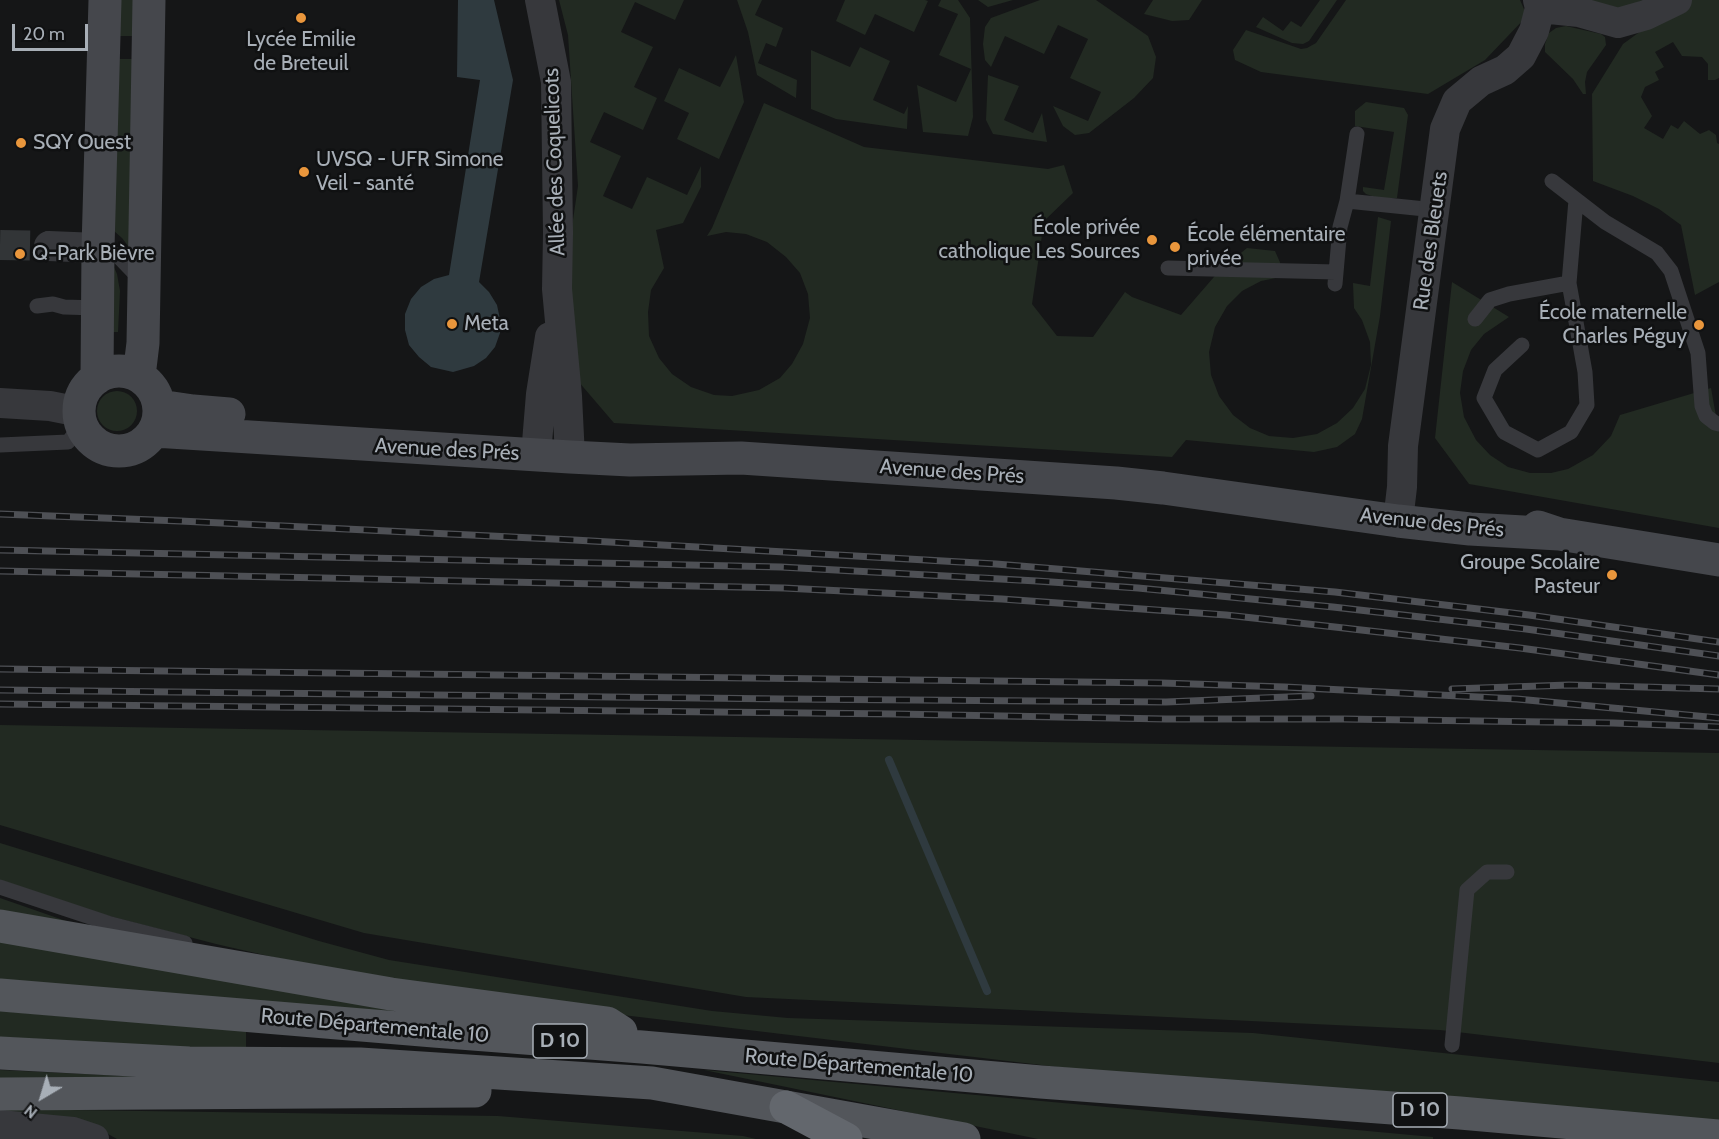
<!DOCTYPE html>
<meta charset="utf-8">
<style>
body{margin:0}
#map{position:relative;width:1719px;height:1139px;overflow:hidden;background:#151617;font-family:Cabin,sans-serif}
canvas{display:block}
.north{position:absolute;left:12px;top:1067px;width:60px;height:60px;-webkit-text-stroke:4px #101112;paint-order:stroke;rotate:218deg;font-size:16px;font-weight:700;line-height:24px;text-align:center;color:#a8afb7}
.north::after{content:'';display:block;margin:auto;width:21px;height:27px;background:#a8afb7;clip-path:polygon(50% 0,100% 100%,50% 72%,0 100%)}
.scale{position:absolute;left:12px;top:24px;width:76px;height:27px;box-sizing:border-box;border:3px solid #a8afb7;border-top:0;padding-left:8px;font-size:18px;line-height:21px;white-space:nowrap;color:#a8afb7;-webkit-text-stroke:4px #101112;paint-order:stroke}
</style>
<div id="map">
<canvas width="1719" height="1139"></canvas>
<div class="north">N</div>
<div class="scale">20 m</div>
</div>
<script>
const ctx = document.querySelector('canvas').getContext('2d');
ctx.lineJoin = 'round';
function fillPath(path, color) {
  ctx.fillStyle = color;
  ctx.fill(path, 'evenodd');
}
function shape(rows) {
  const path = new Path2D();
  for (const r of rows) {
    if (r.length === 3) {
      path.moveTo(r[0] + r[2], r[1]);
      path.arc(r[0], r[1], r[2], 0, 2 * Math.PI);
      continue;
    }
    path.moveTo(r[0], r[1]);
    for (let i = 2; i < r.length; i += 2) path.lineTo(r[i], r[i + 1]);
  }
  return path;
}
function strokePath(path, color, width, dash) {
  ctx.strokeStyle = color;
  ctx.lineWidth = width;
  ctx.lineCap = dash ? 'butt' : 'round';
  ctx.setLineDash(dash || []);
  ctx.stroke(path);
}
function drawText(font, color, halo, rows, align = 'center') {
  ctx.font = font + ' Cabin,sans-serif';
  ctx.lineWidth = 5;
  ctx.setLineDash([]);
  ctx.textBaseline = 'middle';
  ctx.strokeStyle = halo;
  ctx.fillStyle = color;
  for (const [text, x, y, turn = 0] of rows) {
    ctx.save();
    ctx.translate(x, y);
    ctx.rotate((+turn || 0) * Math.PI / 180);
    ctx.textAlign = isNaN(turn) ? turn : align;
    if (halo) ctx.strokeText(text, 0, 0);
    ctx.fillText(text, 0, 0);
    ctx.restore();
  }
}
const green = shape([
 [113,0,137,0,136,36,113,36],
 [559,0,684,0,675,20,635,2,621,32,653,47,634,87,657,98,643,130,604,112,590,142,621,156,603,196,632,209,647,177,687,195,701,166,701,187,683,223,656,230,664,268,651,290,648,312,649,336,659,358,672,374,691,387,714,395,732,396,759,390,780,378,792,364,803,344,810,318,808,294,800,273,786,257,767,242,746,234,726,232,707,236,712,228,764,103,864,147,1048,169,1064,165,1073,193,1044,221,1032,304,1057,336,1093,337,1125,292,1132,297,1181,315,1220,270,1247,248,1275,251,1286,276,1261,281,1242,291,1227,306,1215,327,1209,352,1211,375,1219,396,1233,415,1250,428,1269,436,1293,438,1317,434,1337,423,1353,408,1365,389,1371,365,1370,342,1362,320,1354,308,1353,283,1370,286,1378,217,1391,221,1380,316,1362,419,1355,434,1337,447,1314,452,1186,440,1172,457,614,423,572,374,565,274,578,186,568,35],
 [737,0,762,0,755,15,783,28,776,47,766,43,758,63,797,80,796,98,757,75,748,32],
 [845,0,925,0,928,1,914,32,875,14,865,35,836,21],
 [941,0,958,0,970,18,973,117,968,136,923,132,917,85,956,102,971,69,939,55,958,14,938,6],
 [978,0,1013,0,988,7],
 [1040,0,1096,0,1148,36,1156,57,1153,78,1134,98,1089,133,1075,135,1063,126,1053,106,1088,121,1101,92,1070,78,1088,39,1058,25,1044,54,1005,36,991,67,985,60,983,44,985,27,991,18],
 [1153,0,1202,0,1189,20,1172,21,1144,14],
 [1320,0,1337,0,1309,41,1303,44,1292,43,1256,27,1263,17,1283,31,1291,21,1301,27],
 [1346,0,1520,0,1527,16,1485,60,1428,94,1261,72,1235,60,1233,50,1246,30,1301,49,1307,48,1316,43],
 [1580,0,1644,0,1617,10],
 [1689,0,1719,0,1719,78,1715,80,1708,80,1708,64,1702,57,1682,56,1673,42,1655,52,1664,67,1655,72,1659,80,1645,87,1641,97,1652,116,1644,128,1663,139,1671,125,1678,129,1684,121,1700,134,1709,130,1716,135,1717,143,1719,144,1719,282,1695,295,1681,225,1659,209,1633,196,1593,181,1592,94,1623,44,1674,7],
 [1566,26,1601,34,1605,37,1606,45,1587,72,1585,82,1586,94,1583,94,1573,79,1545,52,1545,44,1549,33,1556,28],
 [860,47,890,61,873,100,904,114,908,106,907,129,836,119,811,109,811,50,850,67],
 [736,55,744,102,719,159,677,139,689,113,664,101,679,68,720,87],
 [111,59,136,59,132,251,122,238,107,225],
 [988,75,1019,86,1004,120,1033,133,1042,113,1047,142,993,134,986,120],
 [1366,102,1404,108,1408,115,1397,198,1378,198,1366,194,1363,191,1363,187,1384,190,1394,132,1355,126,1355,111],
 [113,265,117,274,120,291,118,332,105,332],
 [1452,282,1509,317,1484,334,1471,350,1463,371,1460,393,1464,417,1476,440,1490,455,1508,467,1530,473,1551,473,1568,469,1593,455,1611,436,1620,415,1711,388,1719,433,1719,528,1469,484,1435,438],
 [117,411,20],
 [0,725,1719,753,1719,1063,1440,1030,746,997,364,933,0,825],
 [0,843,319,941,389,960,712,1011,788,1018,1253,1033,1719,1082,1719,1128,1083,1070,472,997,387,983,216,944,94,912,0,880],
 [0,898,92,930,0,915],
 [0,934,426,1015,0,980],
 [0,1011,246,1031,246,1051,0,1037],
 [0,1070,192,1079,0,1082],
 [704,1070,1433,1137,1433,1139,1038,1139],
 [0,1106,72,1110,498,1116,743,1136,756,1139,117,1139,99,1129,0,1115]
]);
const water = shape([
 [458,0,494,0,513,80,479,282,489,292,497,305,500,319,500,333,495,347,486,358,474,366,453,372,431,367,419,357,409,345,405,330,405,314,411,299,421,287,434,279,449,275,480,80,457,77]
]);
const stream = shape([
 [889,760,987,991]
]);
const minorTunnel = shape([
 [0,245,49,246]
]);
const service = shape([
 [1552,181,1605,222,1657,253,1671,271,1698,353,1702,406,1706,416,1715,423,1719,424],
 [1347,201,1357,134],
 [98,248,109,250,120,258,142,281],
 [1168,268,1336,272],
 [1335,284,1340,227,1347,201,1435,210],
 [37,306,53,304,64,307,97,308],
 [1475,319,1490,300,1509,294,1569,283],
 [1522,345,1495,370,1484,398,1504,432,1538,450,1571,432,1587,405,1585,372,1569,283,1576,200],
 [0,445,68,442,82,425],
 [0,887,111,924,185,943],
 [1452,1045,1467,890,1487,872,1507,872]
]);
const minor = shape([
 [540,0,556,82,558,233,557,289,567,396,570,457],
 [1540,8,1579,12,1618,23,1646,15,1677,0],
 [49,246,98,248],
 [0,403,50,406,80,412],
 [536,455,541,394,550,337],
 [1398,521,1402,487,1403,446,1445,129,1457,101,1481,81,1505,70,1521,56,1534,31,1540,8,1538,0],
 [0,1125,73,1132,94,1139]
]);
const secondary = shape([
 [119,411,40],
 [139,376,143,343,149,0],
 [97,378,98,248,105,0],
 [159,406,193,411,229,414],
 [154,431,570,457,630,460,741,458,1116,483,1163,488,1398,521,1470,529,1559,534],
 [1538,527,1559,534,1719,560]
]);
const primary = shape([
 [0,926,391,994,607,1023,621,1032],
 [0,995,434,1031,642,1047,1041,1082,1460,1113,1719,1136],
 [0,1053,189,1063,360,1064,652,1083,964,1139],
 [0,1094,475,1091]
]);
const motorway = shape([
 [786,1107,846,1139]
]);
const rail = shape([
 [0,514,180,521,574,540,996,564,1335,592,1529,615,1719,642],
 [0,550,781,567,1037,581,1138,588,1333,607,1526,629,1719,656],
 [0,571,784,588,1002,599,1226,615,1326,626,1520,648,1719,675],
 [0,669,1162,683,1285,687,1517,699,1719,718],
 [1452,689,1569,685,1719,689],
 [0,690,784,699,1166,702,1311,696],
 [0,704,895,714,1166,719,1344,719,1613,723,1719,727]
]);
const markers = [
 [301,18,6,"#e9963c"],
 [21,143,6,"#e9963c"],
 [304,172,6,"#e9963c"],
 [1152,240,6,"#e9963c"],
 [1175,247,6,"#e9963c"],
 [20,254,6,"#e9963c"],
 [452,324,6,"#e9963c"],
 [1699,325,6,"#e9963c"],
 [1612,575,6,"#e9963c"]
];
const shields = [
 [560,1041,54],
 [1420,1110,54]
];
const shieldNames = [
 ["D 10",560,1041],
 ["D 10",1420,1110]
];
const poiNames = [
 ["Lycée Emilie",301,40,"center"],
 ["de Breteuil",301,64,"center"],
 ["SQY Ouest",33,143],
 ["UVSQ - UFR Simone",316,160],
 ["Veil - santé",316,184],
 ["École privée",1140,228,"right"],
 ["catholique Les Sources",1140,252,"right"],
 ["École élémentaire",1187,235],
 ["privée",1187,259],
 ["Q-Park Bièvre",32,254],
 ["École maternelle",1687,313,"right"],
 ["Charles Péguy",1687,337,"right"],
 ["Meta",464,324],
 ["Groupe Scolaire",1600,563,"right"],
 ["Pasteur",1600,587,"right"]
];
const streetNames = [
 ["Allée des Coquelicots",555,162,-92],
 ["Rue des Bleuets",1431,241,-82],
 ["Avenue des Prés",447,450,3],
 ["Avenue des Prés",952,472,4],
 ["Avenue des Prés",1432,523,6],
 ["Route Départementale 10",375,1026,5],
 ["Route Départementale 10",859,1066,5]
];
fillPath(green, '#222a22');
fillPath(water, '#2f3a3f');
strokePath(stream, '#2f3a3f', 8);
strokePath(minorTunnel, '#323537', 30, [30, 15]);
strokePath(service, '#37383c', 15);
strokePath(minor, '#37383c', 30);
strokePath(secondary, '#45474c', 33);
strokePath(primary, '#53565b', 33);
strokePath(motorway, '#63676d', 33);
strokePath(rail, '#4e5055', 7);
strokePath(rail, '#101112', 4.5, [14]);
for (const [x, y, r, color] of markers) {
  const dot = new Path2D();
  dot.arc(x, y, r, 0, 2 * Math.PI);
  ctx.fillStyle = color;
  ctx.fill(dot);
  strokePath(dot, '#101112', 2);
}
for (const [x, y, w] of shields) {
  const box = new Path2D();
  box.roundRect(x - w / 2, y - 17, w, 34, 4.5);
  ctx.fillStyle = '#101112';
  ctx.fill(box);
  strokePath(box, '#a8afb7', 1.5);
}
drawText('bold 20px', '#a8afb7', null, shieldNames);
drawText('21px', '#a8afb7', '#101112', poiNames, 'left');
drawText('21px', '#a8afb7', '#101112', streetNames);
</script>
